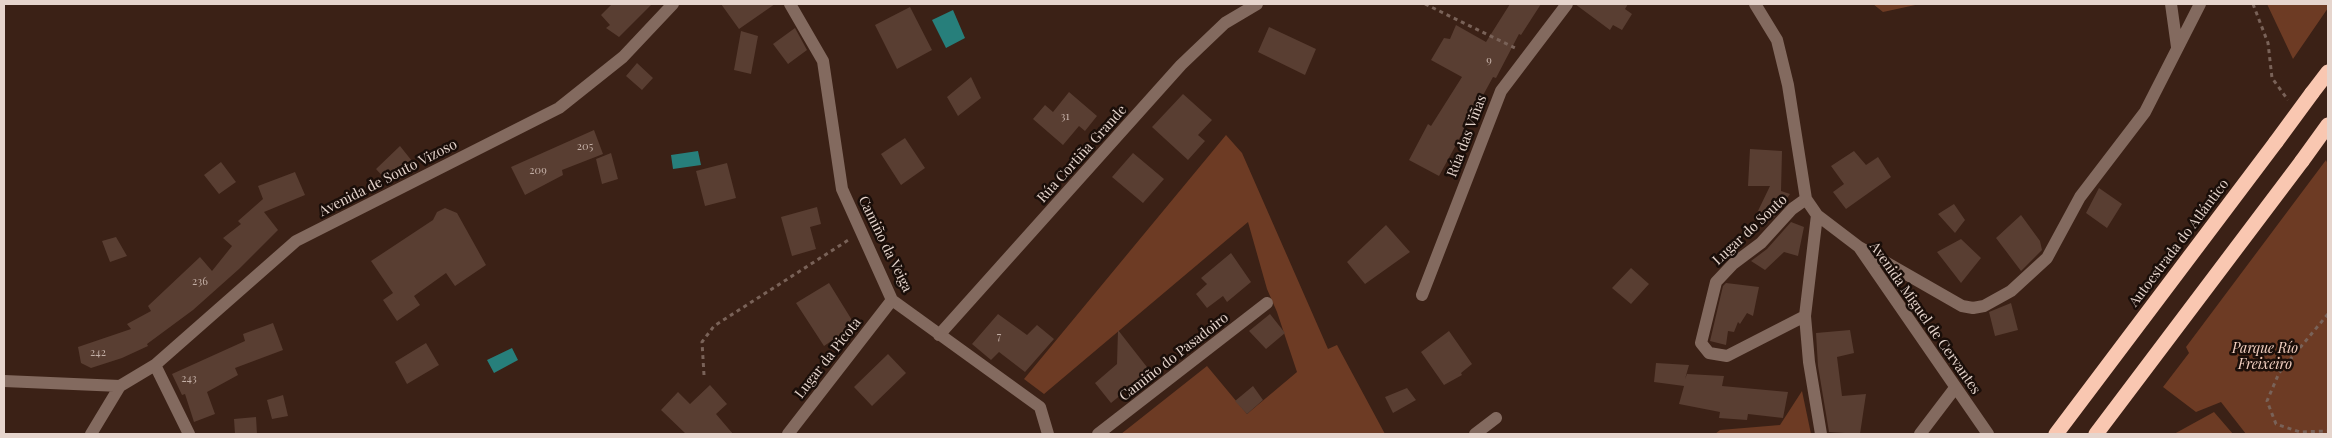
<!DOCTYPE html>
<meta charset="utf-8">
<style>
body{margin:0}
#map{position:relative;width:2332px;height:438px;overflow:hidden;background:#3b2116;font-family:"Playfair Display",serif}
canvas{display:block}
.frame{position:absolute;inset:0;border:5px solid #e6d5cd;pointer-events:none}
</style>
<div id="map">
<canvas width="2332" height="438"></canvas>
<div class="frame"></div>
</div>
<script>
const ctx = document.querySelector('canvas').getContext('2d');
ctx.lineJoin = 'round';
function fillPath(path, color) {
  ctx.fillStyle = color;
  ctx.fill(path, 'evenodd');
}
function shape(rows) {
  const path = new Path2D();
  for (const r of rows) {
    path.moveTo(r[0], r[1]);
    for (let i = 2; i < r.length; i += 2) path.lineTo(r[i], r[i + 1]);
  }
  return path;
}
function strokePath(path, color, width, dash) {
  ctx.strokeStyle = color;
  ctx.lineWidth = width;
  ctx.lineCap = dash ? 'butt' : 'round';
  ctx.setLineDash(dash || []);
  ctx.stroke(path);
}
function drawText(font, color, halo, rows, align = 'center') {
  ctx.font = font + ' "Playfair Display",serif';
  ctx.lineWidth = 5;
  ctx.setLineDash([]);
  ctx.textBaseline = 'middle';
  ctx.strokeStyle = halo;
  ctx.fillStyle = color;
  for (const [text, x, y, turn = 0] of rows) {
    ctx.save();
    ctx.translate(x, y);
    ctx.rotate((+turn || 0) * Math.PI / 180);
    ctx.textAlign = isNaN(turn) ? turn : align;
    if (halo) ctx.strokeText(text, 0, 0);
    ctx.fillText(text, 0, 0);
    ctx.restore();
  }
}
const green = shape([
 [1873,4,1920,4,1883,12],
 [2267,4,2328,4,2328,8,2293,59],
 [1226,135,1242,153,1328,349,1337,345,1385,434,1121,434,1207,366,1247,414,1297,372,1277,312,1267,289,1248,222,1044,394,1024,379],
 [2326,160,2328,165,2328,434,2246,434,2221,402,2196,412,2163,387,2189,353,2186,347],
 [1802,391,1811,434,1715,434,1720,430,1780,425],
 [2214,412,2233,434,2174,434]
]);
const water = shape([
 [953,10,965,38,946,48,932,20],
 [698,151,701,165,673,169,671,155],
 [512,348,518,360,494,373,487,360]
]);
const building = shape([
 [612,4,652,4,619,37,606,28,610,25,601,15],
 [721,4,775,4,739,29],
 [1510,4,1541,4,1521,35,1519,34,1496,78,1493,77,1439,176,1409,160,1428,124,1431,126,1462,77,1431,60,1444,38,1450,39,1456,25,1486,42],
 [1575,4,1628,4,1625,9,1632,14,1622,30,1613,25,1610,30],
 [910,7,932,50,897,69,875,25],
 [1269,27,1316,49,1305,75,1258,52],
 [795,28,807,50,788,64,773,44],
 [741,31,758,36,751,74,734,70],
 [637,63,653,78,642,90,626,76],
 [971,77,981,98,958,116,947,97],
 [1069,92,1097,116,1085,131,1079,126,1063,145,1033,119,1045,105,1053,112],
 [1183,94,1212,120,1198,135,1205,141,1188,160,1152,127],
 [594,130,603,154,562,170,563,175,525,195,511,167],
 [905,138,925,168,901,185,881,154],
 [400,146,416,166,399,180,396,176,387,181,376,169],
 [1750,149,1782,151,1781,191,1790,194,1774,217,1757,213,1770,186,1748,186],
 [1854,151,1866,165,1878,157,1891,177,1846,209,1833,192,1844,184,1831,166],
 [611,153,618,179,602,184,596,159],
 [1133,153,1164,179,1143,203,1112,177],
 [221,162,236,182,219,194,204,175],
 [727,163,736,198,705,206,696,171],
 [295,172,305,195,264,212,278,230,239,269,193,310,147,344,148,346,122,358,91,368,81,363,78,347,131,329,127,324,151,311,148,306,200,257,212,271,232,246,223,238,241,224,238,221,263,199,258,186],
 [2099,188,2122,204,2107,228,2086,213],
 [1954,204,1965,220,1955,233,1938,214],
 [817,207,821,224,810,227,816,249,792,256,781,217],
 [445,208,457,213,486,265,455,286,446,273,414,296,420,305,397,321,383,300,393,293,371,261,433,220,437,212],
 [2021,215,2040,241,2042,250,2021,271,1996,238],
 [1791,222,1804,227,1798,256,1784,252,1765,270,1751,261,1767,249],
 [1386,225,1410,252,1365,284,1347,262],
 [116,237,127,256,110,262,102,241],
 [1961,239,1981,258,1961,283,1937,252],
 [1231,253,1251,282,1227,302,1223,296,1207,308,1196,294,1207,284,1201,278],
 [1631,268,1649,284,1631,304,1612,288],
 [829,283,855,325,824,346,796,303],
 [1726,283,1759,287,1753,316,1747,313,1740,324,1738,322,1734,332,1728,331,1726,345,1710,341,1723,286],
 [2011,303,2018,330,1995,336,1989,312],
 [998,314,1027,335,1037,325,1054,339,1025,372,999,352,991,360,972,344],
 [1270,314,1285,333,1266,349,1249,331],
 [273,323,283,350,235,368,238,375,207,392,215,414,194,422,185,394,182,395,172,374,245,341,243,334],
 [1118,330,1150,371,1111,403,1095,383,1117,364],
 [1850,330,1854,353,1837,357,1842,396,1866,394,1860,434,1829,432,1818,366,1816,333],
 [1449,331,1472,364,1461,373,1462,375,1444,385,1421,352],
 [426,343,439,365,407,384,395,362],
 [888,354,906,373,872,406,854,387],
 [1656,363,1689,365,1685,379,1687,374,1724,376,1722,386,1788,392,1783,418,1748,414,1747,420,1719,418,1720,412,1679,404,1684,386,1654,382],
 [710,385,727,404,716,414,733,434,686,434,661,410,678,392,690,404],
 [1253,386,1263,400,1247,414,1235,401],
 [1407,388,1416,400,1393,413,1385,397],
 [283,395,288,416,272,419,267,400],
 [256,417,257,434,235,434,234,419]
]);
const path = shape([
 [1425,4,1515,48],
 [2253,4,2268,43,2272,78,2288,100],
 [2328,314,2279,373,2267,401,2276,424,2300,432,2328,431],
 [704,375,702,342,714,326,850,239]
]);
const minor = shape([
 [790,4,823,61,842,189,892,300,1040,407,1048,434],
 [1755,4,1777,40,1788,85,1806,199,1817,215,1859,247,1988,434],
 [2171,4,2177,47],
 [1817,215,1805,316,1809,362,1821,434],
 [1859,247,1962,306,1973,308,1984,306,2011,291,2047,258,2080,197,2145,112,2200,4],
 [1422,295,1501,91,1567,4],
 [1805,316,1727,356,1709,353,1701,343,1716,282,1733,264,1761,243,1792,209,1806,199],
 [939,335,1181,65,1225,23,1257,4],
 [155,365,189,434],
 [4,381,120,386],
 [91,434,120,386,155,365,296,241,559,108,623,57,673,4],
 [788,434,892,300],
 [1098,434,1267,303],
 [1475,434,1496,418],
 [1920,434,1955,388]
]);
const highway = shape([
 [2312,93,2328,72],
 [2056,434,2276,142],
 [2096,434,2302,161]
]);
const highwayBridge = shape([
 [2276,142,2312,93],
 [2302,161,2328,125]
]);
const numberNames = [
 ["9",1489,61],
 ["31",1065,117],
 ["205",585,147],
 ["209",538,171],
 ["236",200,282],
 ["7",999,337],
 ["242",98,353],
 ["243",189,379]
];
const streetNames = [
 ["Rúa das Viñas",1467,136,-69],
 ["Rúa Cortiña Grande",1082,154,-48],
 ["Avenida de Souto Vizoso",388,178,-27],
 ["Lugar do Souto",1750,230,-43],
 ["Autoestrada do Atlántico",2179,243,-53],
 ["Camiño da Veiga",885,244,64],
 ["Avenida Miguel de Cervantes",1925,318,55],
 ["Camiño do Pasadoiro",1174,357,-38],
 ["Lugar da Picota",828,358,-52]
];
const parkNames = [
 ["Parque Río",2265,349],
 ["Freixeiro",2265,365]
];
fillPath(green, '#6d3b24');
fillPath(water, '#277f7b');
fillPath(building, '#593e32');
strokePath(path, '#796258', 3, [4, 4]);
strokePath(minor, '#836a5f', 12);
strokePath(highway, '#f9c7b1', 15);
strokePath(highwayBridge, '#f9c7b1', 15);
drawText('11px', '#c3afa6', null, numberNames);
drawText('14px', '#e6d5cd', '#1a0e09', streetNames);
drawText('italic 14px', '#f4d1c2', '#1a0e09', parkNames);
</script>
